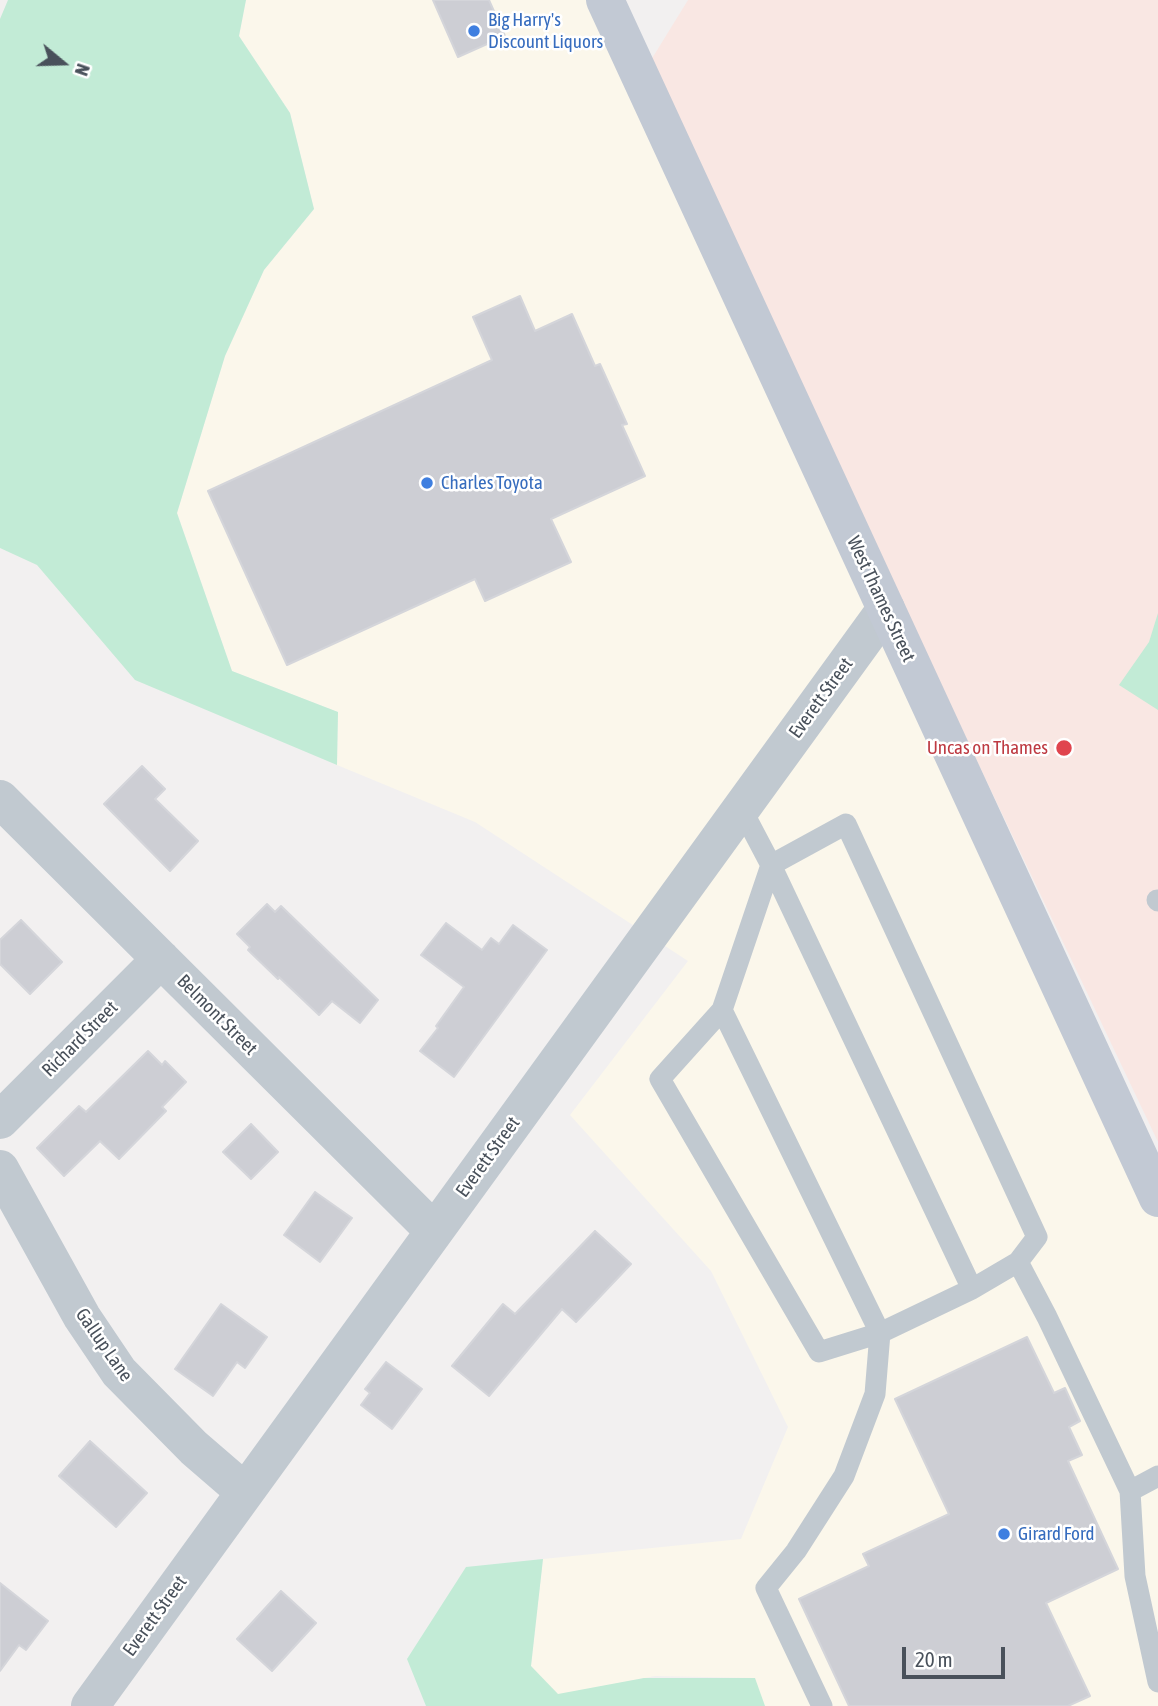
<!DOCTYPE html>
<style>
body{margin:0}
#map{position:relative;width:1158px;height:1706px;overflow:hidden;background:#f2f0f0;font-family:"Asap Condensed",sans-serif}
canvas{display:block}
.north{position:absolute;left:28px;top:28px;width:70px;height:70px;-webkit-text-stroke:5px #fff;paint-order:stroke;rotate:109deg;font-size:19px;font-weight:700;line-height:28px;text-align:center;color:#49515b}
.north::after{content:'';display:block;margin:auto;width:24px;height:32px;background:#49515b;clip-path:polygon(50% 0,100% 100%,50% 72%,0 100%)}
.scale{position:absolute;left:902px;top:1647px;width:103px;height:32px;box-sizing:border-box;border:4px solid #49515b;border-top:0;padding-left:9px;font-size:21px;line-height:24px;white-space:nowrap;color:#49515b;-webkit-text-stroke:5px #fff;paint-order:stroke}
</style>
<div id="map">
<canvas width="1158" height="1706"></canvas>
<div class="north">N</div>
<div class="scale">20 m</div>
</div>
<script>
const ctx = document.querySelector('canvas').getContext('2d');
ctx.lineJoin = 'round';
function fillPath(path, color) {
  ctx.fillStyle = color;
  ctx.fill(path, 'evenodd');
}
function shape(rows) {
  const path = new Path2D();
  for (const r of rows) {
    path.moveTo(r[0], r[1]);
    for (let i = 2; i < r.length; i += 2) path.lineTo(r[i], r[i + 1]);
  }
  return path;
}
function strokePath(path, color, width, dash) {
  ctx.strokeStyle = color;
  ctx.lineWidth = width;
  ctx.lineCap = dash ? 'butt' : 'round';
  ctx.setLineDash(dash || []);
  ctx.stroke(path);
}
function drawText(font, color, halo, rows, align = 'center') {
  ctx.font = font + ' "Asap Condensed",sans-serif';
  ctx.lineWidth = 5;
  ctx.setLineDash([]);
  ctx.textBaseline = 'middle';
  ctx.strokeStyle = halo;
  ctx.fillStyle = color;
  for (const [text, x, y, turn = 0] of rows) {
    ctx.save();
    ctx.translate(x, y);
    ctx.rotate((+turn || 0) * Math.PI / 180);
    ctx.textAlign = isNaN(turn) ? turn : align;
    if (halo) ctx.strokeText(text, 0, 0);
    ctx.fillText(text, 0, 0);
    ctx.restore();
  }
}
const commercial = shape([
 [246,0,624,0,1158,1159,1158,1706,765,1706,754,1678,655,1676,558,1695,531,1666,543,1559,741,1539,788,1427,711,1271,570,1115,688,961,475,822,337,765,338,712,232,671,177,513,225,356,264,270,314,209,290,113,239,36]
]);
const medical = shape([
 [688,0,1158,0,1158,1142,871,538,651,60]
]);
const green = shape([
 [8,0,246,0,239,36,290,113,314,209,264,270,225,356,177,513,232,671,338,712,337,765,135,680,37,565,0,548,0,19],
 [1158,613,1158,710,1119,685,1149,642],
 [543,1559,531,1666,558,1694,644,1678,755,1678,765,1706,426,1706,407,1659,466,1567]
]);
const building = shape([
 [433,0,489,0,505,36,458,57,433,0],
 [520,296,535,331,572,314,595,366,600,364,627,424,622,425,645,476,551,519,571,562,485,601,475,579,287,665,208,491,492,360,473,317,520,296],
 [142,766,165,789,155,799,198,841,170,871,104,804,142,766],
 [267,904,275,912,281,906,378,1000,360,1023,332,1001,319,1015,279,977,278,979,248,950,250,947,237,934,267,904],
 [21,920,62,962,30,994,0,964,0,940,21,920],
 [446,923,482,950,491,938,499,944,513,925,547,950,454,1077,420,1051,438,1028,436,1026,464,987,421,955,446,923],
 [148,1051,162,1065,165,1061,186,1082,162,1107,166,1111,119,1159,100,1141,64,1176,37,1148,79,1106,86,1112,148,1051],
 [251,1124,278,1152,251,1179,223,1152,251,1124],
 [315,1192,352,1218,320,1262,284,1235,315,1192],
 [595,1231,631,1264,576,1322,562,1309,489,1396,452,1366,503,1304,515,1314,595,1231],
 [221,1304,267,1337,245,1368,237,1362,213,1396,175,1369,221,1304],
 [1027,1337,1054,1393,1065,1388,1080,1421,1069,1427,1082,1455,1068,1461,1118,1569,1046,1603,1090,1696,1068,1706,849,1706,799,1599,869,1566,863,1554,949,1514,895,1399,1027,1337],
 [386,1362,422,1389,392,1429,361,1405,370,1393,365,1389,386,1362],
 [90,1441,147,1493,116,1527,59,1476,90,1441],
 [0,1583,48,1621,26,1650,19,1645,0,1671,0,1583],
 [281,1591,316,1623,272,1671,237,1639,281,1591]
]);
const lane = shape([
 [741,808,771,865,846,824,1037,1237,1018,1262,972,1289,880,1333,722,1010,771,865],
 [771,865,972,1289],
 [1157,900,1158,901],
 [722,1010,660,1079,819,1352,880,1333,875,1394,844,1476,796,1551,766,1588,822,1706],
 [1018,1262,1047,1317,1130,1491,1158,1476],
 [1130,1491,1135,1576,1158,1682]
]);
const street = shape([
 [0,799,434,1231],
 [0,1120,161,959],
 [0,1169,82,1317,119,1372,194,1448,245,1492],
 [90,1706,886,609]
]);
const secondary = shape([
 [605,0,1158,1198]
]);
const markers = [
 [474,31,7,"#3f7fe0"],
 [427,483,7,"#3f7fe0"],
 [1064,748,9,"#e0444e"],
 [1004,1534,7,"#3f7fe0"]
];
const shopNames = [
 ["Big Harry's",488,20],
 ["Discount Liquors",488,42],
 ["Charles Toyota",441,483],
 ["Girard Ford",1018,1534]
];
const streetNames = [
 ["West Thames Street",881,599,65],
 ["Everett Street",821,698,-54],
 ["Belmont Street",217,1015,45],
 ["Richard Street",80,1039,-45],
 ["Everett Street",488,1157,-54],
 ["Gallup Lane",104,1345,55],
 ["Everett Street",155,1616,-54]
];
const healthNames = [
 ["Uncas on Thames",1048,748]
];
fillPath(commercial, '#fbf7eb');
fillPath(medical, '#f9e7e3');
fillPath(green, '#c2ebd6');
fillPath(building, '#cdced4');
strokePath(building, '#d4d5da', 2);
strokePath(lane, '#c1c9d0', 21);
strokePath(street, '#c1c9d0', 38);
strokePath(secondary, '#c2c9d4', 38);
for (const [x, y, r, color] of markers) {
  const dot = new Path2D();
  dot.arc(x, y, r, 0, 2 * Math.PI);
  ctx.fillStyle = color;
  ctx.fill(dot);
  strokePath(dot, '#fff', 2.5);
}
drawText('19px', '#366cbe', '#fff', shopNames, 'left');
drawText('19px', '#49515b', '#fff', streetNames);
drawText('19px', '#be3a42', '#fff', healthNames, 'right');
</script>
